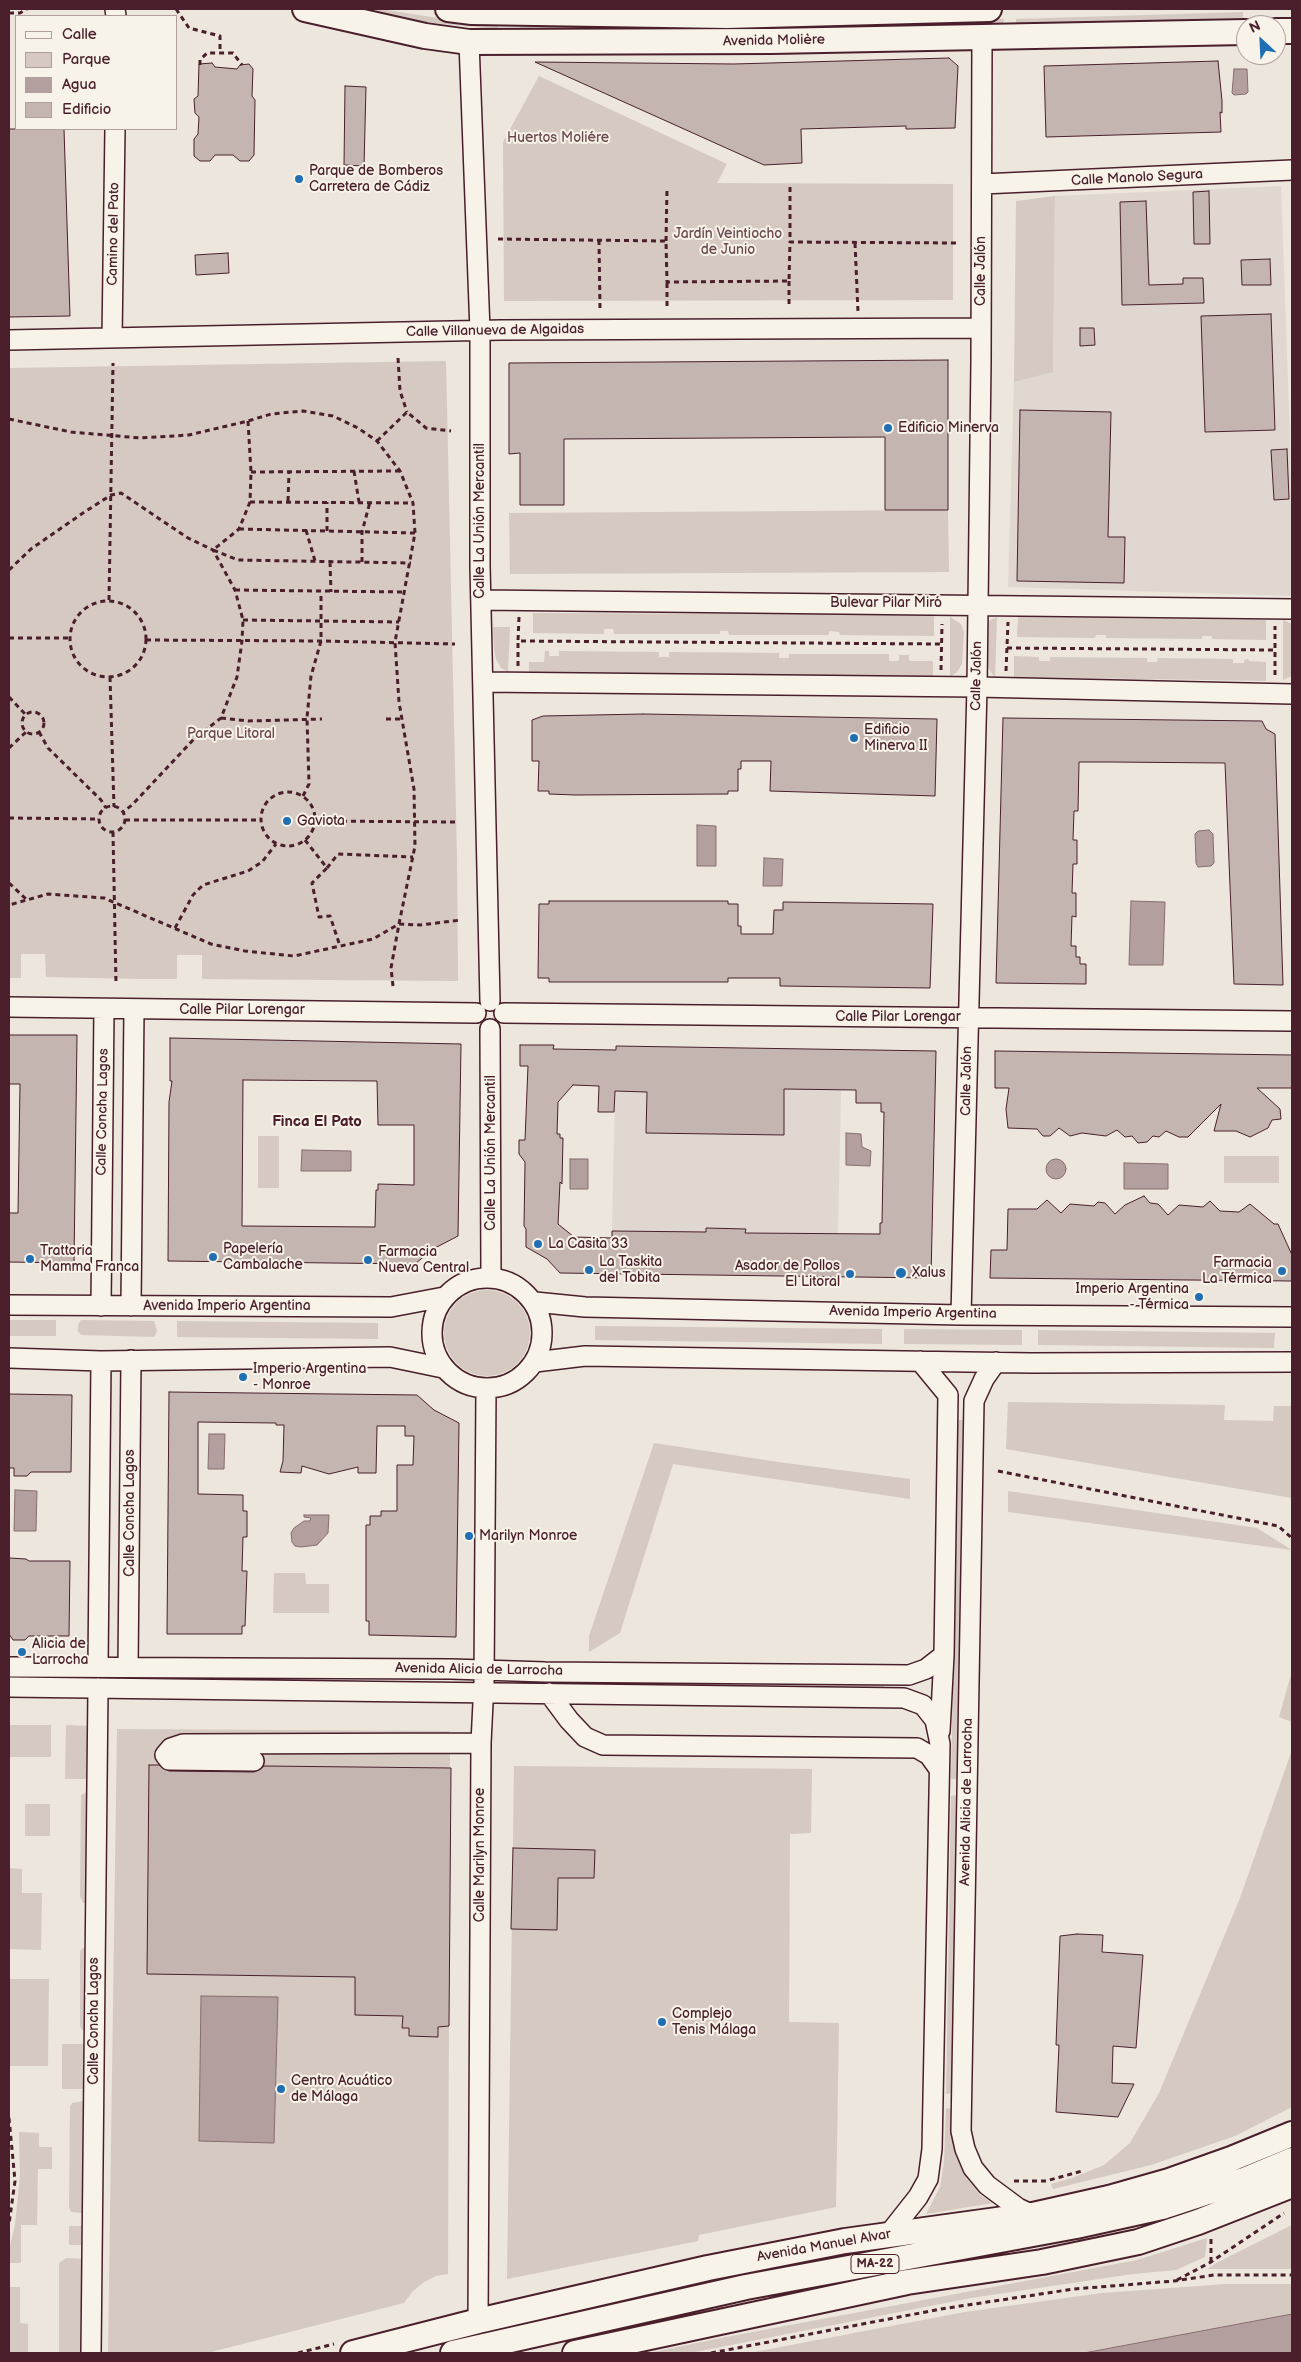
<!DOCTYPE html>
<meta charset="utf-8">
<style>
body{margin:0}
#map{position:relative;width:1301px;height:2362px;overflow:hidden;background:#ece6dd;font-family:"Balsamiq Sans",sans-serif}
canvas{display:block}
.frame{position:absolute;inset:0;border:10px solid #4a1f2b;pointer-events:none}
.legend{position:absolute;left:15px;top:15px;width:162px;height:115px;box-sizing:border-box;background:#f7f3e8;border:1px solid #b29e9c;margin:0;padding:6px 9px;list-style:none;font-size:15px;color:#4a1f2b}
.legend li{display:flex;align-items:center;gap:10px;height:25px}
.legend b{width:25px;border:1px solid #b29e9c}
.north{position:absolute;left:1236px;top:15px;width:50px;height:50px;box-sizing:border-box;background:#f7f3e8;border:1px solid #b29e9c;border-radius:50%;rotate:335deg;font-size:14px;font-weight:700;line-height:20px;text-align:center;color:#4a1f2b}
.north::after{content:'';display:block;margin:auto;width:18px;height:22px;background:#1f6fb2;clip-path:polygon(50% 0,100% 100%,50% 72%,0 100%)}
</style>
<div id="map">
<canvas width="1301" height="2362"></canvas>
<div class="frame"></div>
<ul class="legend">
<li><b style="height:6px;background:#f7f3e8"></b>Calle</li>
<li><b style="height:14px;background:#d5c9c2"></b>Parque</li>
<li><b style="height:14px;background:#b39f9d"></b>Agua</li>
<li><b style="height:14px;background:#c4b5b0"></b>Edificio</li>
</ul>
<div class="north">N</div>
</div>
<script>
const ctx = document.querySelector('canvas').getContext('2d');
ctx.lineJoin = 'round';
function fillPath(path, color) {
  ctx.fillStyle = color;
  ctx.fill(path, 'evenodd');
}
function shape(rows) {
  const path = new Path2D();
  for (const r of rows) {
    if (r.length === 3) {
      path.moveTo(r[0] + r[2], r[1]);
      path.arc(r[0], r[1], r[2], 0, 2 * Math.PI);
      continue;
    }
    path.moveTo(r[0], r[1]);
    for (let i = 2; i < r.length; i += 2) path.lineTo(r[i], r[i + 1]);
  }
  return path;
}
function strokePath(path, color, width, dash) {
  ctx.strokeStyle = color;
  ctx.lineWidth = width;
  ctx.lineCap = dash ? 'butt' : 'round';
  ctx.setLineDash(dash || []);
  ctx.stroke(path);
}
function drawText(font, color, halo, rows, align = 'center') {
  ctx.font = font + ' "Balsamiq Sans",sans-serif';
  ctx.lineWidth = 4;
  ctx.setLineDash([]);
  ctx.textBaseline = 'middle';
  ctx.strokeStyle = halo;
  ctx.fillStyle = color;
  for (const [text, x, y, turn = 0] of rows) {
    ctx.save();
    ctx.translate(x, y);
    ctx.rotate((+turn || 0) * Math.PI / 180);
    ctx.textAlign = isNaN(turn) ? turn : align;
    if (halo) ctx.strokeText(text, 0, 0);
    ctx.fillText(text, 0, 0);
    ctx.restore();
  }
}
const built = shape([
 [1281,186,1290,438,1292,596,1008,587,1014,382,1053,371,1055,196],
 [616,1046,842,1049,837,1277,611,1273]
]);
const green = shape([
 [348,9,380,9,438,18,498,22,499,25,497,29,443,24,393,18],
 [1243,12,1243,18,1016,24,1016,19],
 [1004,19,1003,25,779,31,776,29,780,25],
 [521,23,757,26,760,29,757,32,520,29],
 [539,76,727,164,717,183,953,184,953,300,504,301,503,142],
 [1055,196,1053,372,1014,382,1016,201],
 [446,361,457,859,458,981,202,979,202,955,177,955,177,979,142,979,46,977,45,954,21,954,21,978,9,978,9,368],
 [948,510,949,572,510,574,509,513],
 [533,613,934,615,934,636,840,635,839,632,829,631,829,635,729,635,728,631,720,631,720,634,614,634,613,629,604,629,604,634,533,633],
 [950,617,961,624,964,632,962,664,957,672,950,677],
 [997,617,995,678,985,663,985,629,990,620],
 [1018,617,1266,620,1266,640,1212,639,1212,636,1202,636,1202,639,1106,638,1106,635,1096,635,1095,638,1017,637],
 [1283,620,1292,624,1292,676,1283,680],
 [493,627,510,627,508,672,501,668,496,659,494,650],
 [545,651,549,651,549,656,559,656,559,651,659,652,659,657,669,657,669,652,779,653,779,658,789,658,789,654,889,654,889,661,899,661,899,655,909,655,909,661,933,661,933,677,529,673,529,662,544,662],
 [1014,656,1039,657,1039,661,1050,661,1050,657,1147,658,1147,662,1157,662,1158,658,1233,659,1233,663,1244,663,1244,660,1248,659,1249,661,1266,662,1266,681,1014,677],
 [258,1136,279,1136,279,1188,258,1188],
 [1224,1156,1279,1156,1279,1183,1224,1183],
 [487,1333,43],
 [9,1320,56,1320,56,1336,9,1336],
 [81,1320,154,1321,157,1331,154,1337,81,1335,78,1331,78,1325],
 [177,1321,378,1323,378,1339,177,1337],
 [595,1326,882,1329,882,1344,595,1340],
 [904,1329,1022,1330,1022,1345,904,1344],
 [1038,1330,1275,1333,1274,1348,1038,1345],
 [1008,1402,1225,1405,1224,1420,1273,1421,1274,1406,1292,1406,1292,1498,1006,1449],
 [958,1420,965,1420,958,1779,951,1779],
 [654,1443,778,1462,910,1479,910,1499,673,1464,620,1633,589,1652,589,1636],
 [1008,1491,1257,1528,1292,1550,1008,1512],
 [274,1573,305,1573,306,1584,329,1584,329,1613,273,1613],
 [1292,1671,1292,1722,1279,1717],
 [545,1681,884,1684,884,1688,545,1684],
 [10,1725,51,1725,51,1757,10,1757],
 [66,1725,92,1726,92,1779,65,1779],
 [117,1729,450,1731,448,2274,436,2276,424,2282,413,2291,404,2303,207,2353,108,2353],
 [1292,1750,1292,2107,1235,2136,1151,2165,1053,2189,1051,2184,1072,2178,1104,2165,1130,2143,1159,2093,1240,1898],
 [514,1766,812,1769,811,1833,790,1834,789,2022,839,2023,836,2207,699,2235,698,2241,507,2279],
 [89,1791,87,1903,83,1903,80,1896,81,1795],
 [958,1795,952,2093,946,2094,951,1796],
 [25,1804,50,1804,50,1836,25,1836],
 [9,1868,22,1869,22,1893,42,1893,41,1950,9,1949],
 [83,1948,86,1948,86,2030,82,2030,80,2026,80,1951],
 [9,1979,49,1979,48,2066,9,2066],
 [62,2044,88,2044,88,2089,62,2089],
 [84,2101,88,2104,86,2211,82,2213,71,2212,69,2207,70,2107,72,2103],
 [946,2108,952,2109,951,2132,956,2156,967,2179,980,2195,993,2203,926,2214,940,2187,944,2162],
 [19,2132,39,2133,39,2147,52,2147,52,2169,38,2169,37,2225,21,2225,21,2263,9,2263,9,2250,15,2225,20,2176],
 [1292,2225,1292,2269,1207,2269,1218,2262],
 [69,2226,85,2226,85,2245,69,2245],
 [1207,2238,1205,2257,1176,2270,1133,2274,971,2298,690,2353,648,2353,726,2337,1137,2260],
 [66,2258,85,2259,86,2353,59,2353,59,2263],
 [1226,2284,1292,2284,1292,2314,1084,2353,749,2353,965,2312,1102,2293],
 [9,2287,20,2287,20,2323,28,2324,28,2353,9,2353]
]);
const water = shape([
 [1234,69,1247,69,1248,92,1246,94,1234,95,1232,93,1234,69],
 [697,825,716,826,716,866,697,866,697,825],
 [1209,830,1213,834,1214,863,1211,866,1198,867,1196,863,1195,834,1198,831,1209,830],
 [764,858,783,859,782,886,763,886,764,858],
 [1131,901,1165,902,1163,965,1129,965,1131,901],
 [846,1133,861,1134,862,1147,871,1151,870,1166,846,1165,846,1133],
 [302,1150,351,1151,351,1171,301,1171,302,1150],
 [1056,1169,10],
 [570,1159,588,1159,588,1189,570,1189,570,1159],
 [1124,1163,1168,1164,1168,1189,1124,1189,1124,1163],
 [209,1434,225,1434,224,1469,208,1469,209,1434],
 [15,1490,37,1491,36,1531,14,1531,15,1490],
 [304,1515,329,1515,328,1533,317,1545,301,1547,295,1546,292,1542,291,1533,294,1528,304,1521,310,1521,311,1518,304,1517,304,1515],
 [201,1996,278,1997,274,2143,199,2141,201,1996],
 [1292,2314,1292,2353,1084,2353,1292,2314]
]);
const building = shape([
 [949,58,958,66,955,128,906,129,906,126,801,129,802,163,764,165,535,62,734,64,949,58],
 [1218,61,1222,101,1222,113,1220,112,1221,132,1046,137,1044,66,1218,61],
 [212,63,215,67,237,69,240,65,249,64,253,69,252,96,255,100,254,155,249,161,240,161,233,155,215,155,210,161,200,161,194,156,194,139,198,134,199,117,195,113,194,99,198,96,199,64,212,63],
 [345,86,366,87,364,166,344,165,345,86],
 [9,129,64,129,70,316,9,317,9,129],
 [1209,191,1210,244,1194,244,1193,192,1209,191],
 [1146,201,1149,285,1183,284,1183,278,1203,278,1204,303,1122,305,1120,202,1146,201],
 [228,253,229,273,196,275,195,255,228,253],
 [1270,259,1271,285,1242,285,1241,260,1270,259],
 [1271,314,1275,430,1205,432,1201,316,1271,314],
 [1080,328,1094,328,1095,345,1080,346,1080,328],
 [948,360,948,510,885,510,885,437,564,439,564,505,520,505,520,453,509,454,509,363,948,360],
 [1020,410,1111,412,1108,537,1125,537,1124,583,1017,581,1020,410],
 [1287,449,1289,499,1274,500,1271,450,1287,449],
 [643,714,937,719,935,796,770,791,771,761,741,761,741,769,738,769,738,791,728,791,728,794,575,795,549,794,549,791,538,791,539,761,532,761,532,720,543,716,643,714],
 [1003,718,1262,721,1266,729,1275,734,1283,985,1234,984,1225,763,1110,762,1079,762,1078,811,1074,811,1073,840,1077,840,1077,864,1073,864,1072,893,1076,893,1076,917,1072,916,1071,946,1076,946,1076,957,1080,957,1080,964,1086,964,1086,984,996,983,1003,718],
 [549,901,728,901,728,904,738,904,738,926,741,926,741,934,773,934,774,910,783,910,783,902,933,904,930,988,780,986,780,978,728,978,728,982,549,982,549,978,538,978,539,904,549,904,549,901],
 [9,1035,77,1035,74,1263,9,1262,9,1213,18,1213,20,1084,9,1084,9,1035],
 [170,1038,461,1044,458,1236,433,1249,415,1264,168,1261,169,1102,172,1081,170,1081,170,1038],
 [243,1080,377,1081,378,1125,414,1125,414,1185,378,1184,378,1190,376,1190,375,1227,242,1226,243,1080],
 [520,1045,554,1045,553,1049,616,1050,616,1046,936,1051,931,1278,560,1273,547,1259,526,1247,526,1229,524,1226,525,1162,519,1154,519,1140,525,1140,528,1066,520,1066,520,1045],
 [573,1085,599,1086,598,1112,614,1112,615,1091,647,1092,646,1133,784,1135,784,1089,856,1090,856,1103,881,1103,881,1112,884,1112,882,1223,880,1223,880,1234,745,1233,746,1229,706,1228,706,1232,612,1231,612,1238,574,1237,558,1224,560,1182,562,1184,563,1138,560,1138,560,1134,557,1134,558,1102,573,1085],
 [995,1051,1292,1055,1292,1088,1257,1088,1280,1109,1281,1119,1272,1120,1268,1128,1250,1137,1236,1131,1214,1131,1221,1104,1188,1137,1179,1137,1166,1131,1159,1137,1153,1136,1147,1142,1138,1143,1132,1136,1125,1137,1117,1130,1106,1136,1082,1133,1070,1136,1059,1128,1050,1136,1043,1136,1037,1129,1008,1128,1006,1109,1009,1088,995,1088,995,1051],
 [1144,1196,1150,1203,1158,1204,1168,1215,1179,1205,1203,1207,1210,1201,1220,1211,1239,1212,1250,1204,1274,1224,1278,1224,1292,1255,1292,1281,990,1278,991,1250,1007,1250,1008,1209,1037,1209,1047,1200,1061,1213,1070,1204,1094,1206,1098,1202,1105,1203,1115,1214,1125,1205,1144,1196],
 [169,1392,417,1395,434,1410,459,1423,456,1637,369,1635,369,1621,366,1621,366,1525,370,1525,370,1516,381,1516,381,1511,397,1511,397,1465,413,1465,414,1436,405,1436,405,1426,377,1426,376,1473,358,1473,358,1467,329,1474,302,1466,301,1473,280,1472,283,1461,284,1425,276,1425,276,1423,198,1422,198,1494,243,1495,243,1511,247,1511,247,1537,243,1537,242,1571,247,1571,245,1626,242,1626,242,1634,167,1634,169,1392],
 [9,1394,72,1395,71,1472,31,1472,27,1476,14,1476,14,1468,9,1468,9,1394],
 [9,1558,26,1559,29,1561,70,1561,69,1636,29,1636,25,1640,13,1640,9,1634,9,1558],
 [149,1765,159,1765,169,1771,254,1772,264,1766,451,1768,449,2026,438,2027,438,2037,409,2036,409,2028,402,2028,403,2016,355,2015,355,1977,147,1974,149,1765],
 [513,1848,595,1850,594,1878,558,1878,557,1930,511,1929,513,1848],
 [1077,1934,1103,1935,1102,1952,1143,1955,1136,2048,1113,2046,1112,2083,1134,2084,1118,2117,1056,2112,1059,2045,1056,2045,1060,1936,1077,1934]
]);
const path = shape([
 [176,9,189,28,220,36,220,53],
 [9,13,20,13,27,9],
 [200,65,200,60,207,53,233,53,242,65],
 [790,187,790,242],
 [498,239,666,241,667,282,789,281,790,242,959,243],
 [599,240,600,308],
 [666,241,667,189],
 [855,243,858,312],
 [789,281,789,306],
 [667,306,667,282],
 [398,358,400,391,407,412],
 [9,419,71,432,140,438,189,435,248,421,271,414,303,411,333,416,358,428,377,441,400,471,413,503,415,533,395,642,399,702,414,789,415,846,399,924,373,939,294,956,245,951,211,944,104,898,48,894,9,905],
 [248,421,251,472,250,502,239,529,213,550,238,560,411,563],
 [377,441,407,412,426,428,451,431],
 [354,471,359,502],
 [251,472,400,471],
 [288,501,289,472],
 [250,502,413,503],
 [239,529,415,533],
 [306,530,315,561],
 [327,531,327,502],
 [330,562,331,592],
 [362,562,362,532,370,502],
 [9,570,31,549,83,513,111,495,121,493,188,538,213,550,235,590,243,620,242,641,237,677,221,718,194,739,132,805,123,812],
 [235,590,404,592],
 [109,600,113,363],
 [108,639,38],
 [519,617,518,641,942,644],
 [243,620,399,622],
 [9,638,69,638],
 [146,640,321,641,455,644],
 [1007,648,1275,650],
 [518,666,518,641],
 [941,670,942,624],
 [1006,671,1008,622],
 [1275,675,1275,626],
 [110,677,114,807],
 [9,697,26,715],
 [33,723,11],
 [221,718,248,721,322,719],
 [386,719,402,719],
 [39,732,48,748,101,800,106,808],
 [9,748,26,732],
 [288,819,27],
 [303,796,309,784,307,718,311,676,321,641,321,592],
 [112,819,13],
 [9,818,99,819],
 [125,820,260,820],
 [315,821,458,822],
 [113,832,116,984],
 [305,840,327,868,312,883,319,917,330,916,340,946],
 [327,868,338,854,413,857],
 [9,883,26,899],
 [175,928,193,895,203,885,248,871,262,862,276,844],
 [393,986,391,968,399,924,420,925,461,920],
 [998,1471,1278,1526,1292,1538],
 [9,2118,15,2181,9,2224],
 [1014,2181,1046,2181,1082,2171],
 [1211,2262,1211,2239],
 [1177,2280,1211,2262,1284,2213],
 [298,2353,334,2344],
 [711,2353,941,2309,1074,2289,1174,2281,1214,2275,1292,2275]
]);
const minor = shape([
 [115,9,116,16],
 [469,42,480,331,480,566,490,1001],
 [982,184,1292,170],
 [112,338,115,129],
 [9,340,501,330,981,328],
 [481,600,1292,609],
 [483,682,977,687,1292,694],
 [9,1007,476,1013],
 [504,1013,1292,1021],
 [490,1029,491,1277],
 [487,1333,55],
 [535,1302,585,1307,961,1315,1292,1317],
 [9,1305,391,1307,444,1297],
 [101,1306,104,1009],
 [131,1306,134,1009],
 [961,1315,977,687,981,361,982,37],
 [9,1358,101,1361,390,1357,443,1368],
 [535,1362,585,1356,1031,1363,1292,1362],
 [996,1362,984,1379,974,1401,961,2131,965,2149,973,2168,987,2185,1018,2208,1033,2215],
 [98,1666,101,1361],
 [9,1667,451,1669,545,1672,909,1675,926,1669,944,1655,948,1395,920,1361],
 [128,1667,131,1360],
 [9,1687,904,1698,923,1705,935,1720,940,1744,932,2149,928,2179,918,2197,888,2235],
 [549,1693,569,1720,585,1737,603,1745,917,1748,929,1755,939,1769],
 [940,1731,944,1655],
 [254,1761,169,1760,165,1755,171,1748,183,1744,481,1743],
 [478,2321,481,1743,484,1682,486,1389],
 [91,2353,98,1688]
]);
const major = shape([
 [305,9,425,36,469,42,771,41,1246,32],
 [448,9,472,12,727,16,989,9],
 [1276,31,1292,31],
 [353,2353,478,2321,708,2268,845,2241,1033,2215,1109,2198,1169,2181,1231,2159,1292,2134],
 [453,2353,746,2287,1076,2226,1162,2207,1244,2180,1292,2160],
 [575,2353,907,2282,1042,2262,1138,2242,1198,2222,1292,2185]
]);
const markers = [
 [299,179,5,"#1f6fb2"],
 [888,428,5,"#1f6fb2"],
 [854,738,5,"#1f6fb2"],
 [287,821,5,"#1f6fb2"],
 [538,1244,5,"#1f6fb2"],
 [213,1257,5,"#1f6fb2"],
 [30,1259,5,"#1f6fb2"],
 [368,1260,5,"#1f6fb2"],
 [589,1270,5,"#1f6fb2"],
 [1282,1271,5,"#1f6fb2"],
 [901,1273,6,"#1f6fb2"],
 [850,1274,5,"#1f6fb2"],
 [1199,1297,5,"#1f6fb2"],
 [243,1377,5,"#1f6fb2"],
 [469,1536,5,"#1f6fb2"],
 [22,1652,5,"#1f6fb2"],
 [662,2022,5,"#1f6fb2"],
 [281,2089,5,"#1f6fb2"]
];
const shields = [
 [875,2264,48]
];
const shieldNames = [
 ["MA-22",875,2264]
];
const streetNames = [
 ["Avenida Molière",774,41,-1],
 ["Calle Manolo Segura",1137,178,-3],
 ["Camino del Pato",114,234,-89],
 ["Calle Jalón",981,271,-90],
 ["Calle Villanueva de Algaidas",495,331,-1],
 ["Calle La Unión Mercantil",480,521,-90],
 ["Bulevar Pilar Miró",886,603],
 ["Calle Jalón",977,676,-89],
 ["Calle Pilar Lorengar",242,1010],
 ["Calle Pilar Lorengar",898,1017],
 ["Calle Jalón",967,1081,-89],
 ["Calle Concha Lagos",103,1112,-89],
 ["Calle La Unión Mercantil",491,1153,-90],
 ["Avenida Imperio Argentina",227,1306],
 ["Avenida Imperio Argentina",913,1313,1],
 ["Calle Concha Lagos",130,1513,-90],
 ["Avenida Alicia de Larrocha",479,1670,1],
 ["Avenida Alicia de Larrocha",967,1802,-89],
 ["Calle Marilyn Monroe",480,1855,-90],
 ["Calle Concha Lagos",94,2021,-90],
 ["Avenida Manuel Alvar",824,2246,-10]
];
const parkNames = [
 ["Huertos Moliére",558,138],
 ["Jardín Veintiocho",728,234],
 ["de Junio",728,250],
 ["Parque Litoral",231,734]
];
const poiNames = [
 ["Parque de Bomberos",309,171],
 ["Carretera de Cádiz",309,187],
 ["Edificio Minerva",898,428],
 ["Edificio",864,730],
 ["Minerva II",864,746],
 ["Gaviota",297,821],
 ["La Casita 33",548,1244],
 ["Papelería",223,1249],
 ["Cambalache",223,1265],
 ["Trattoria",40,1251],
 ["Mamma Franca",40,1267],
 ["Farmacia",378,1252],
 ["Nueva Central",378,1268],
 ["La Taskita",599,1262],
 ["del Tobita",599,1278],
 ["Farmacia",1272,1263,"right"],
 ["La Térmica",1272,1279,"right"],
 ["Asador de Pollos",840,1266,"right"],
 ["El Litoral",840,1282,"right"],
 ["Xalus",912,1273],
 ["Imperio Argentina",1189,1289,"right"],
 ["- Térmica",1189,1305,"right"],
 ["Imperio Argentina",253,1369],
 ["- Monroe",253,1385],
 ["Marilyn Monroe",479,1536],
 ["Alicia de",32,1644],
 ["Larrocha",32,1660],
 ["Complejo",672,2014],
 ["Tenis Málaga",672,2030],
 ["Centro Acuático",291,2081],
 ["de Málaga",291,2097]
];
const neighbourhoodNames = [
 ["Finca El Pato",317,1122]
];
fillPath(built, '#e0d7d0');
fillPath(green, '#d5c9c2');
fillPath(water, '#b39f9d');
strokePath(water, '#896c6f', 1);
fillPath(building, '#c4b5b0');
strokePath(building, '#4a1f2b', 1);
strokePath(minor, '#4a1f2b', 22);
strokePath(major, '#4a1f2b', 28);
strokePath(path, '#4a1f2b', 3, [5, 4]);
strokePath(minor, '#f7f3e8', 19);
strokePath(major, '#f7f3e8', 24);
for (const [x, y, r, color] of markers) {
  const dot = new Path2D();
  dot.arc(x, y, r, 0, 2 * Math.PI);
  ctx.fillStyle = color;
  ctx.fill(dot);
  strokePath(dot, '#f7f3e8', 2);
}
for (const [x, y, w] of shields) {
  const box = new Path2D();
  box.roundRect(x - w / 2, y - 9.5, w, 19, 4);
  ctx.fillStyle = '#f7f3e8';
  ctx.fill(box);
  strokePath(box, '#4a1f2b', 1);
}
drawText('bold 12px', '#4a1f2b', null, shieldNames);
drawText('14px', '#4a1f2b', '#f7f3e8', streetNames);
drawText('14px', '#6d4a51', '#f7f3e8', parkNames);
drawText('14px', '#4a1f2b', '#f7f3e8', poiNames, 'left');
drawText('bold 15px', '#4a1f2b', '#f7f3e8', neighbourhoodNames);
</script>
